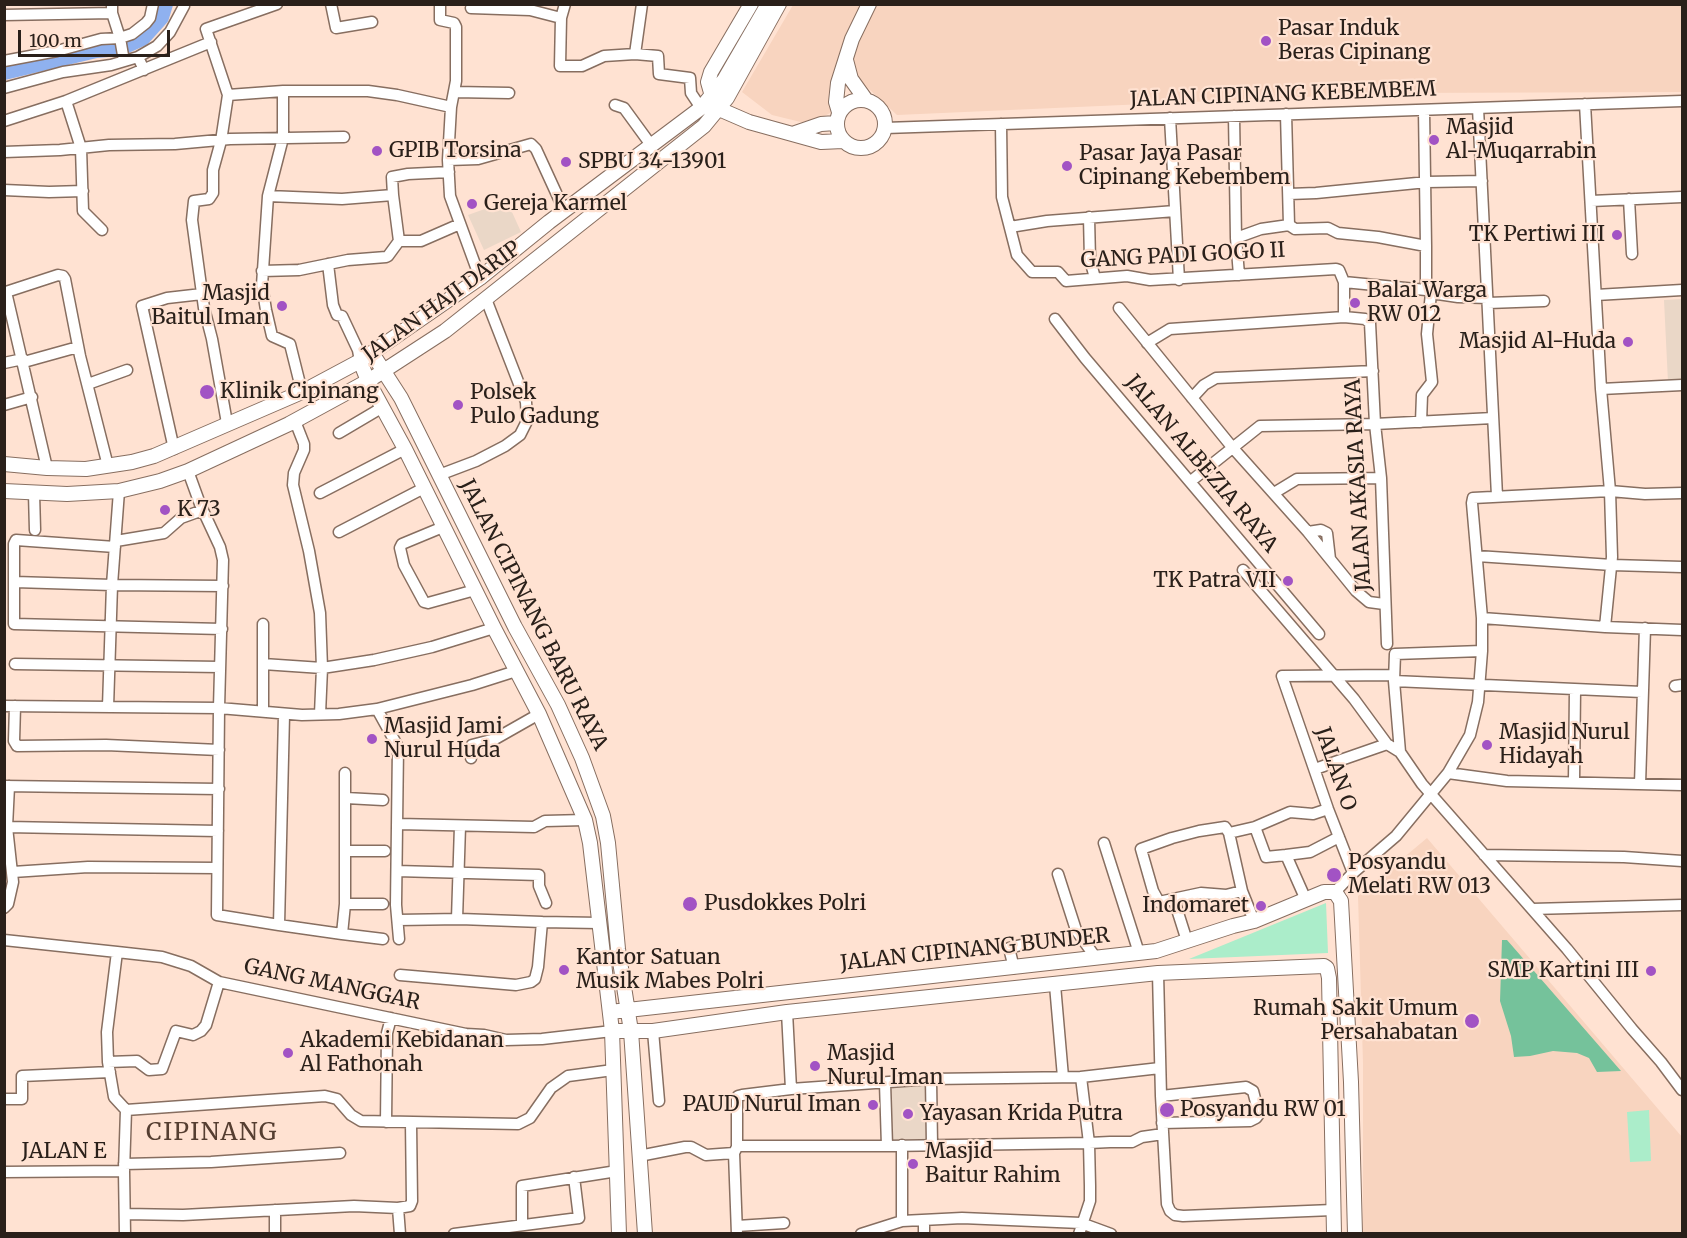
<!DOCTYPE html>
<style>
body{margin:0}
#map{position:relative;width:1687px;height:1238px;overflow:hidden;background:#ffe2d2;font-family:Merriweather,serif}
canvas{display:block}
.frame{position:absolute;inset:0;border:6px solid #2a201a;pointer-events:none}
.scale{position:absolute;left:18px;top:30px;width:152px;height:27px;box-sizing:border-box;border:3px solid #2a201a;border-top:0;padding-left:8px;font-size:18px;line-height:21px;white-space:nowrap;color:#2a201a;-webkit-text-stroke:4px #ffe2d2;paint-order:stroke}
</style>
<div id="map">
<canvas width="1687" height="1238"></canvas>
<div class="frame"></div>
<div class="scale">100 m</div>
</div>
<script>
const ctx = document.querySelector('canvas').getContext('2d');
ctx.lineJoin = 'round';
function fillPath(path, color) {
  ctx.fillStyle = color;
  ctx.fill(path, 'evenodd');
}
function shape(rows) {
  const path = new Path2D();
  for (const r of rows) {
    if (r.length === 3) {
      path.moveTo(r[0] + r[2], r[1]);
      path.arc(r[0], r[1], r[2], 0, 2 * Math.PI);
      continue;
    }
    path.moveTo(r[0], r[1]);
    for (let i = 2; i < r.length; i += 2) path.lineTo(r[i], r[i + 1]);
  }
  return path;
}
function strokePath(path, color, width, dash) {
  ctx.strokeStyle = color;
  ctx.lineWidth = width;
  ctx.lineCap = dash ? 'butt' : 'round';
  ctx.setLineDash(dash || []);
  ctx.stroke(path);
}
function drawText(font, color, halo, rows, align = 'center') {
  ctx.font = font + ' Merriweather,serif';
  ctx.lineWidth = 4.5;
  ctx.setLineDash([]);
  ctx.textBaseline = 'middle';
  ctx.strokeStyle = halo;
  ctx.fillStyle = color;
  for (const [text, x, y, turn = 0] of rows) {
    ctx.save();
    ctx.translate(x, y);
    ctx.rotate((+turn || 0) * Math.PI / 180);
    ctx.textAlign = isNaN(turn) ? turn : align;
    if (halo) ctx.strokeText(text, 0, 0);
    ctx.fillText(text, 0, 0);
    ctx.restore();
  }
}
const built = shape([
 [793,5,1682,5,1682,92,1393,93,897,115,843,65,832,112,809,124,772,115,742,92],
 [1427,838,1682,1137,1682,1233,1363,1233,1363,1063,1358,896]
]);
const education = shape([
 [507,201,521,232,484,250,468,215],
 [1682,299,1682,381,1668,382,1664,300],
 [927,1084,929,1142,889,1143,887,1086]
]);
const green = shape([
 [1326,903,1328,953,1189,959],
 [1649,1110,1651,1161,1630,1162,1627,1112]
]);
const forest = shape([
 [1502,940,1507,940,1621,1071,1597,1072,1589,1058,1577,1053,1553,1051,1530,1056,1514,1057,1511,1036,1500,1001]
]);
const river = shape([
 [4,71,96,49,120,47,142,37,160,17,164,4]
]);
const street = shape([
 [112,4,112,13,120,38,132,34,146,23,150,18,153,4],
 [277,4,206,29,228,95,283,91,368,91,397,95,451,107,448,160,450,196,480,278],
 [331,4,336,28,372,22],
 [440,4,440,20,454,23,456,27,456,81,451,107],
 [565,4,561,18,560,66,582,66,604,56,635,54,658,56,659,74,690,78,691,93,701,108],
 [471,8,530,10,561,18],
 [4,15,112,13],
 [635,54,642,4],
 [138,57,157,46,170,32,184,6],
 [4,61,57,51,101,39,120,38,124,61],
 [4,88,63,72,111,65,138,57,144,70],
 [283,91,283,138,268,196,262,285,266,310,272,336,290,344,302,392],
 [455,92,509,93],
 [66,101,81,148,83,211,102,230],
 [1585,104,1601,389,1610,491,1612,557,1605,627],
 [615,105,624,108,651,145],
 [1478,108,1497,496],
 [1424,110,1426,246],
 [1286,114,1289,225],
 [1234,116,1236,238,1239,275],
 [1170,118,1179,280],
 [4,121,66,101,211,42],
 [1001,124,1002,197,1017,255,1032,272,1058,272,1066,281,1127,276,1150,280,1336,269,1339,270,1344,282,1344,317],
 [885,128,1682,101],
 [4,152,60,150,109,145,175,144,230,139,344,137],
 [448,160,478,159,531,144,536,149,564,210],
 [4,190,49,192,83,191],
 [1289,194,1316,193,1427,182,1482,181],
 [393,195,392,177,408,174,449,172],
 [268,196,342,199,393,195,399,241],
 [1629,199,1632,254],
 [1591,201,1682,197],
 [1089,217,1090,260,1095,278],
 [1010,227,1047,221,1175,211],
 [1236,238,1261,229,1289,225,1295,229,1328,228,1338,233,1378,237,1426,246,1426,290],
 [328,264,333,305,337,315,342,316,358,350,360,361],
 [262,271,299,270,348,260,386,257,388,256,399,241,421,241,460,224],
 [1344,282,1426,290,1431,293,1458,297,1487,298],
 [1596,295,1682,290],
 [1488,303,1544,301],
 [1119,308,1232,447,1308,532,1356,591,1369,602,1384,604],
 [1055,319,1085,358,1319,634],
 [1147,343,1170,329,1344,317,1365,319,1370,323,1375,424,1381,478,1387,644],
 [24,362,78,347],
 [4,363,23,359],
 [88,384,127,370],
 [1601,389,1682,385],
 [1192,398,1204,385,1216,378,1373,371],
 [4,405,32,397],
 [295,421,304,444,304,450,294,473,293,485,309,551,320,613,322,668,320,714],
 [1421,422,1422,395,1432,382,1427,334,1431,293],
 [227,423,212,339,204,308,192,220,194,201,209,199,213,193,213,170,221,141,228,95],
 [339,433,383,407],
 [174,449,142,306,167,298,202,294],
 [47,468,6,292,58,275,63,276,65,279,80,356,108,466],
 [188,471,200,504,220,547,223,560,219,708,302,715,339,714,377,709,398,747,396,905,399,939],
 [439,475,476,461,505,446,520,435,527,421,526,402,486,299],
 [1191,481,1260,426,1375,424,1493,418],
 [34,493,35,530],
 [320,493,405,449],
 [1274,493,1297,479,1381,478],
 [443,527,402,544,400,548,404,565,424,602,428,603,475,590],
 [339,532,424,488],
 [1308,532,1321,530,1327,533,1330,559],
 [116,541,164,533,181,518,203,510],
 [115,547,16,540,14,544,14,624,222,629],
 [1477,556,1612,565,1682,567],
 [1243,570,1354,699,1387,744,1400,752,1422,784,1567,949,1632,1029,1661,1062,1682,1090],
 [15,582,112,585,223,586],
 [1482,618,1605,627,1682,630],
 [1482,651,1395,654,1394,681,1642,692],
 [15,664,220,667],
 [263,664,322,668,374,660,432,647,494,628],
 [1394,681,1400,752],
 [1675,686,1682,685],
 [4,706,219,708,217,915,279,925,284,715],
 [15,706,14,741,17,746,106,745,219,750],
 [108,707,112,585,119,491],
 [377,709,472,685,516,671],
 [263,712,263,624],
 [471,758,472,745,495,739,539,714],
 [1315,769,1387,744],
 [1448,773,1507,781,1682,785],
 [1574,781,1575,690],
 [1640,784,1645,628],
 [4,786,219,789],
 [346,798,383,800],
 [398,824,534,827,545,821,585,820],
 [7,827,218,831],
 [1255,827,1266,857,1286,855,1306,900],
 [1229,833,1242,891,1254,921],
 [1104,843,1139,953],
 [346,851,385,851],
 [1286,855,1310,852,1339,837],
 [1484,855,1624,857,1682,861],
 [397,871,539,875,539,886,546,903],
 [13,872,88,867,217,868],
 [1353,873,1328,809,1282,676,1393,675],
 [1058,874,1076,930,1096,958],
 [1242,891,1226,895,1201,893,1159,902,1153,891,1141,849,1172,838,1199,831,1225,827,1229,833,1255,827,1290,812,1313,814,1328,809],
 [1335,892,1353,873,1396,836,1448,773,1470,735,1478,702,1482,651,1482,618,1472,503,1473,498,1610,491,1645,494,1682,493],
 [1174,900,1187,941],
 [345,904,383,904],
 [4,908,8,904,13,882,7,827,9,786],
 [1532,909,1682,905],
 [457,919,460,826],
 [398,920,460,919,542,922],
 [279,925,342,934,345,904,345,773],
 [342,934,383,939],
 [4,940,117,952,107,1032,108,1062,114,1097,126,1110,124,1171,125,1234],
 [117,952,162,957,191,966,219,982],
 [1014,968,1009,948,1033,942],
 [1158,973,1161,1096,1167,1204,1170,1211,1175,1215,1183,1216,1333,1210],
 [400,975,516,985,531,982,535,979,538,967,542,922,599,923],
 [1055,985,1063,1077],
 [787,1012,791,1089],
 [653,1031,659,1101],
 [108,1062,137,1061,149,1070,162,1069,176,1031,193,1035,201,1031,206,1025,219,982,466,1034,484,1035,506,1040,542,1039,612,1031],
 [1081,1077,1160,1068],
 [931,1079,932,1145],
 [885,1083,887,1146],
 [1161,1096,1246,1087,1253,1091,1259,1114,1256,1118,1250,1121,1162,1123],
 [4,1099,22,1099,22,1076,110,1072],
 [126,1110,325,1096,337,1099,351,1115,361,1121,518,1124,530,1118,551,1088,568,1076,613,1070],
 [386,1122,387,1033,391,1018],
 [902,1145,902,1221],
 [737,1147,734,1153,737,1234],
 [639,1156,685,1147,691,1147,706,1155,734,1153],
 [124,1164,211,1162,340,1153],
 [4,1172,124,1171],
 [275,1210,275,1234],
 [125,1214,183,1215,354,1206,398,1208],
 [522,1225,522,1186,617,1171],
 [737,1226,784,1223],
 [400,1234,398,1208,410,1206,412,1201,411,1123],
 [454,1234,579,1218,574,1177],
 [861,1234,902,1221,962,1218,1081,1223,1111,1234],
 [924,1234,924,1220],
 [1079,1234,1090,1201,1090,1186,1089,1143,1081,1077,931,1079,791,1089,742,1095,738,1096,737,1100,737,1146,887,1146,1089,1143,1110,1142,1132,1142,1142,1137,1163,1134]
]);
const secondary = shape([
 [846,60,851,79,866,100],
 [712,96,708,82,711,72,751,4],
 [861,124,24],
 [719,109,749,122,821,142,843,141],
 [839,112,836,102,838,83,852,39,869,4],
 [795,133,821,124,836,123],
 [372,353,401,398,515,627,558,705,582,758,603,816,608,843,618,949,631,1031,645,1234],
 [360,361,368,381,405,449,494,628,539,714,585,820,590,843,612,1031,619,1234],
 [4,464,47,468,86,469,132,462,154,456,302,392,360,361,480,278,549,222,701,108,724,80,768,4],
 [4,491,67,494,119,491,160,481,188,471,289,424,368,381,445,331,704,126,727,98,779,4],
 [610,1012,1156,951,1233,926,1254,921,1324,892,1335,892,1341,901,1351,1082,1355,1234],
 [612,1031,653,1031,787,1012,1158,973,1324,966,1327,968,1329,978,1334,1234]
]);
const markers = [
 [1266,41,6,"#a253c4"],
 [1434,140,6,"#a253c4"],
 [377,151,6,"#a253c4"],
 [566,162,6,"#a253c4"],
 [1067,166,6,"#a253c4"],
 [472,204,6,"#a253c4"],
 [1617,235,6,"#a253c4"],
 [1355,303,6,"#a253c4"],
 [282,306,6,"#a253c4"],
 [1628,342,6,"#a253c4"],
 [207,392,8,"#a253c4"],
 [458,405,6,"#a253c4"],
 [165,510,6,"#a253c4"],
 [1288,581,6,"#a253c4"],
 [372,739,6,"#a253c4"],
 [1487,745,6,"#a253c4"],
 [1334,875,8,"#a253c4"],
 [690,904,8,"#a253c4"],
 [1261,906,6,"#a253c4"],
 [564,970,6,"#a253c4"],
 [1651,971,6,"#a253c4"],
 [1472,1021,8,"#a253c4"],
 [288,1053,6,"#a253c4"],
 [815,1066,6,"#a253c4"],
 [873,1105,6,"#a253c4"],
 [1167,1110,8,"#a253c4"],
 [908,1114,6,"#a253c4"],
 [913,1164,6,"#a253c4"]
];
const poiNames = [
 ["Pasar Induk",1278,29],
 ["Beras Cipinang",1278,53],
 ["Masjid",1446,128],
 ["Al-Muqarrabin",1446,152],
 ["GPIB Torsina",389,151],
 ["Pasar Jaya Pasar",1079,154],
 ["Cipinang Kebembem",1079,178],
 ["SPBU 34-13901",578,162],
 ["Gereja Karmel",484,204],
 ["TK Pertiwi III",1605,235,"right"],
 ["Balai Warga",1367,291],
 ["RW 012",1367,315],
 ["Masjid",270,294,"right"],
 ["Baitul Iman",270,318,"right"],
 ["Masjid Al-Huda",1616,342,"right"],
 ["Klinik Cipinang",220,392],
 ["Polsek",470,393],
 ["Pulo Gadung",470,417],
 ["K 73",177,510],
 ["TK Patra VII",1276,581,"right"],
 ["Masjid Jami",384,727],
 ["Nurul Huda",384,751],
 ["Masjid Nurul",1499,733],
 ["Hidayah",1499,757],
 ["Posyandu",1348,863],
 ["Melati RW 013",1348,887],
 ["Pusdokkes Polri",704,904],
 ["Indomaret",1249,906,"right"],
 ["Kantor Satuan",576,958],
 ["Musik Mabes Polri",576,982],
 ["SMP Kartini III",1639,971,"right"],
 ["Rumah Sakit Umum",1458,1009,"right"],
 ["Persahabatan",1458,1033,"right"],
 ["Akademi Kebidanan",300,1041],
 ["Al Fathonah",300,1065],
 ["Masjid",827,1054],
 ["Nurul Iman",827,1078],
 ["PAUD Nurul Iman",861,1105,"right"],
 ["Posyandu RW 01",1180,1110],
 ["Yayasan Krida Putra",920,1114],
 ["Masjid",925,1152],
 ["Baitur Rahim",925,1176]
];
const streetNames = [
 ["JALAN CIPINANG KEBEMBEM",1283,95,-2],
 ["GANG PADI GOGO II",1183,256,-3],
 ["JALAN HAJI DARIP",442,302,-36],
 ["JALAN ALBEZIA RAYA",1201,464,50],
 ["JALAN AKASIA RAYA",1359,485,-93],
 ["JALAN CIPINANG BARU RAYA",533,615,63],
 ["JALAN O",1335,769,71],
 ["JALAN CIPINANG BUNDER",975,950,-6],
 ["GANG MANGGAR",332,985,12],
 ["JALAN E",64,1152]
];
const quarterNames = [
 ["CIPINANG",212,1133]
];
fillPath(built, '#f8d4bf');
fillPath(education, '#ead7c7');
fillPath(green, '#abedca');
fillPath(forest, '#75c29b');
strokePath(river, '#8fb1ef', 18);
strokePath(street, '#876e60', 13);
strokePath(secondary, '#876e60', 16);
strokePath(street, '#fff', 10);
strokePath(secondary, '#fff', 14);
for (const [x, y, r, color] of markers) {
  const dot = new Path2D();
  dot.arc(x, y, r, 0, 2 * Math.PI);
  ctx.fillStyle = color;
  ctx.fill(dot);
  strokePath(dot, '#ffe2d2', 2);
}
drawText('21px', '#2a201a', '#ffe2d2', poiNames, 'left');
drawText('21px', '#2a201a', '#ffe2d2', streetNames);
ctx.letterSpacing = '1.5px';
drawText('24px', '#553e31', '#ffe2d2', quarterNames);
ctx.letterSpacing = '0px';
</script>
